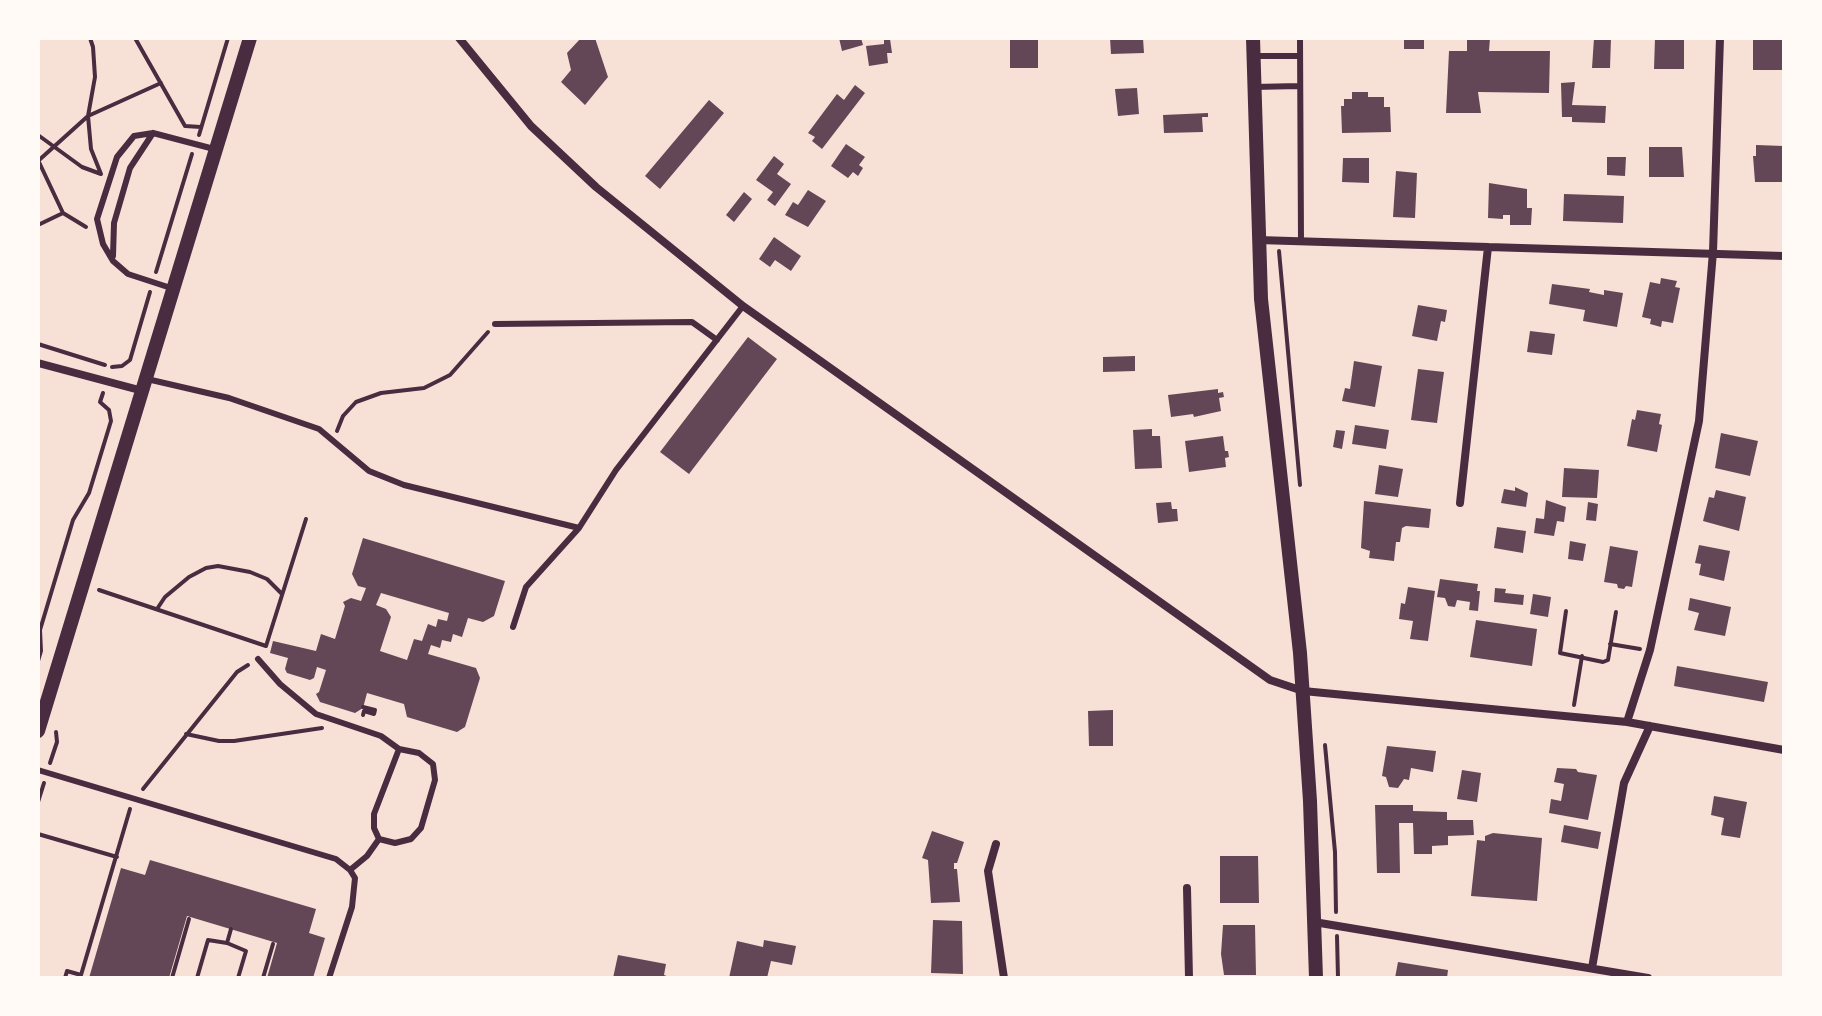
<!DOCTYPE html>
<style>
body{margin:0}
#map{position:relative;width:1822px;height:1016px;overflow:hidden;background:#f7e1d7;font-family:"Asap Condensed",sans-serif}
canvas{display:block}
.frame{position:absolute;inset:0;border:40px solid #fffaf5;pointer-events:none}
</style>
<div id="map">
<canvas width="1822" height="1016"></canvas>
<div class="frame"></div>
</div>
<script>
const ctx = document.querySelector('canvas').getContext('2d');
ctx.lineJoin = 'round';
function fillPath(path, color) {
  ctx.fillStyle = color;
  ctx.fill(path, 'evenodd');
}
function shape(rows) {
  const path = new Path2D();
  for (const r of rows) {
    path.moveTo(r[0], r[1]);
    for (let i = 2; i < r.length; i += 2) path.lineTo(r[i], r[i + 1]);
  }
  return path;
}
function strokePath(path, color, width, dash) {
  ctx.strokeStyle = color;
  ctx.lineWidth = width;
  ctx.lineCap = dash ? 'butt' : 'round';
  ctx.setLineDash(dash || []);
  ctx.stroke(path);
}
const building = shape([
 [581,38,595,38,608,77,585,105,561,82,571,70,567,53],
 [839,38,861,38,863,45,842,51],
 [1010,38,1038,38,1038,68,1010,68],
 [1110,38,1143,38,1144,53,1111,54],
 [1404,38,1424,38,1424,49,1404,49],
 [1467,38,1490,38,1489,51,1550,51,1549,93,1478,92,1481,113,1446,113,1449,51,1467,51],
 [1594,38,1611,38,1610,68,1592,68],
 [1655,38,1684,38,1684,69,1654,69],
 [1753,38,1784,38,1784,70,1753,70],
 [890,39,892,53,887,53,888,63,869,66,866,46,884,44,884,40],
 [1575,82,1572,105,1606,106,1605,123,1572,122,1572,117,1562,117,1561,83],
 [855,85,865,93,822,149,812,141,815,137,808,133,837,94,844,100],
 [1137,88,1139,114,1118,116,1115,89],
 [1352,92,1368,92,1368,97,1384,97,1384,107,1390,107,1391,132,1342,133,1341,106,1344,106,1344,99,1352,99],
 [709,100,724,113,660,189,645,176],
 [1208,113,1208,117,1202,117,1203,132,1164,133,1163,115],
 [846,144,865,157,859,165,863,168,858,176,853,172,848,178,831,166],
 [1756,145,1784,146,1784,182,1755,182,1753,156,1756,156],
 [1649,147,1682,147,1684,177,1649,177],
 [774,156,784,164,777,174,791,184,775,206,767,200,773,192,756,180],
 [1607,157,1626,157,1625,176,1607,175],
 [1343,158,1369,158,1369,183,1342,182],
 [1396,171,1417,173,1415,218,1393,217],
 [1489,183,1527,189,1527,208,1532,208,1531,225,1510,225,1510,215,1503,215,1503,219,1488,218],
 [808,190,826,201,808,227,785,215,793,202,798,205],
 [744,192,752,199,734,222,726,215],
 [1564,194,1624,196,1623,223,1563,221],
 [774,237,801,256,791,271,775,260,770,267,759,259],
 [1661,278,1677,281,1675,287,1680,288,1673,323,1662,321,1661,327,1650,324,1651,319,1642,317,1650,282,1660,284],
 [1552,284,1590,289,1589,292,1604,295,1604,290,1623,293,1617,327,1583,321,1585,310,1549,304],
 [1418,305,1447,310,1445,322,1441,321,1437,341,1412,336],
 [1530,331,1555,334,1552,355,1527,352],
 [748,337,777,359,689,474,660,452],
 [1135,356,1135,371,1103,372,1103,357],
 [1354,361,1382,366,1375,407,1342,401,1345,388,1350,389],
 [1418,369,1444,372,1437,423,1411,420],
 [1218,389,1218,393,1223,392,1224,397,1219,398,1221,411,1194,417,1193,414,1171,417,1168,395],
 [1637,410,1661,414,1659,424,1662,425,1657,452,1627,446,1632,419,1635,420],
 [1355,425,1389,430,1386,449,1352,444],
 [1152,429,1152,436,1160,436,1162,468,1135,469,1133,430],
 [1336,430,1345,431,1342,449,1333,447],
 [1721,433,1758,441,1750,476,1715,468],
 [1223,436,1225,451,1228,451,1229,457,1225,458,1226,467,1189,472,1185,441],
 [1379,465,1403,469,1398,497,1375,494],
 [1564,468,1599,470,1597,498,1562,497],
 [1515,487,1528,493,1526,507,1501,503,1504,489,1515,491],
 [1716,490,1746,497,1739,531,1703,521,1709,497,1714,498],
 [1546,500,1566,507,1564,522,1557,521,1554,536,1534,533,1536,518,1544,519],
 [1364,501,1431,509,1429,528,1406,526,1402,528,1400,542,1396,542,1394,561,1369,558,1370,551,1361,548],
 [1171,502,1172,509,1177,509,1178,521,1158,523,1156,503],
 [1588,502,1598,504,1596,521,1586,520],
 [1497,527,1526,531,1523,553,1494,548],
 [363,538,505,581,494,616,483,622,468,618,462,637,453,634,451,642,442,640,440,648,431,645,428,654,476,668,480,678,465,727,457,732,407,717,404,704,367,693,363,708,355,713,320,702,316,694,319,692,326,670,317,667,314,678,310,680,287,673,285,669,288,658,270,653,273,641,316,651,321,634,335,639,345,606,343,602,351,598,361,601,366,588,358,586,352,574],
 [381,593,449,613,447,621,438,619,436,627,428,624,422,641,414,639,407,660,380,651,391,617,386,609,376,605],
 [1570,541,1586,544,1583,561,1568,559],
 [1699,545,1730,551,1724,581,1699,575,1701,564,1695,563],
 [1610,546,1638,551,1632,587,1626,586,1624,589,1618,588,1617,584,1604,582],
 [1440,579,1478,584,1477,591,1480,591,1478,611,1469,610,1470,602,1457,600,1455,607,1448,606,1445,598,1437,597],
 [1408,587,1435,591,1428,641,1410,639,1413,621,1399,619,1401,603,1405,604],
 [1495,588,1506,589,1505,593,1524,595,1523,605,1494,602],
 [1533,594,1551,597,1548,617,1530,614],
 [1690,598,1731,607,1725,636,1694,630,1699,613,1688,610],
 [1476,620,1537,629,1532,666,1470,657],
 [1677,666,1768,682,1764,702,1674,686],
 [1113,710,1113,746,1089,746,1088,711],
 [1387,746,1436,751,1433,772,1411,768,1409,780,1404,779,1398,788,1389,787,1386,777,1382,776],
 [1557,768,1576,769,1578,772,1597,775,1588,820,1549,813,1551,799,1561,801,1564,784,1554,782],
 [1462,770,1481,773,1477,802,1457,799],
 [1714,796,1747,802,1740,838,1721,835,1724,818,1711,815],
 [1375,805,1413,805,1413,811,1447,812,1447,820,1473,820,1474,835,1448,836,1448,845,1432,846,1432,854,1414,854,1413,823,1399,823,1400,873,1377,873],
 [1564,825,1601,832,1598,849,1561,842],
 [932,831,964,842,957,863,954,863,954,869,957,869,960,902,931,903,928,860,922,858],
 [1493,833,1542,838,1537,901,1471,896,1477,840,1485,841,1485,836],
 [1220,856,1258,856,1259,903,1220,903],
 [150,860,316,909,309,933,325,938,313,978,267,978,277,943,187,916,169,978,89,978,121,868,145,875],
 [933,920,962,921,963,974,931,973],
 [1223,925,1255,925,1256,975,1224,975,1221,954],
 [764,940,796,946,792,965,771,961,767,978,729,978,737,941,763,947],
 [618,955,666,964,664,975,672,978,613,978],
 [1398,962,1448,970,1447,978,1395,978]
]);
const path = shape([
 [135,38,185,126,201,127],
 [38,135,82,167,101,174,91,149,88,116,95,77,93,47,90,38],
 [199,135,228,38],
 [38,160,63,213,86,227],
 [38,161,88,116,161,83],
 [38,225,63,213],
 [1279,251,1300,485],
 [156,272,192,154],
 [38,344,105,365],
 [112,367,122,366,130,360,150,292],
 [337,431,343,416,356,402,381,393,424,388,450,375,488,332],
 [99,590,266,646,306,519],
 [157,609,165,597,189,577,206,568,218,566,250,572,267,579,282,594],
 [1566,611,1560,653,1603,662,1608,660,1616,612],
 [1610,644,1640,649],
 [38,661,41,651,40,630,73,520,89,493,111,421,109,410,100,402,103,393],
 [1574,705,1582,656],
 [363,715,364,711,374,714,375,710,363,707],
 [186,734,219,741,234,741,322,728],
 [1325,745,1335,852,1336,912],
 [50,763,57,742,56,732],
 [143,789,237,672,248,665],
 [38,802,44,783],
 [38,834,117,857],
 [1337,936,1338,978],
 [227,943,231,929],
 [65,978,67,971,81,975,130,809],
 [172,978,189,919],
 [197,978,208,940,227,943,246,951,238,978],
 [263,978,273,944]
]);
const service = shape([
 [1300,38,1301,242],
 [1253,56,1299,56],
 [1254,87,1299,86],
 [113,256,114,223,130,168,153,133],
 [174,289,128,274,113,261,103,244,97,219,117,157,134,136,153,133,214,149],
 [495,324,692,322,717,340],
 [147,379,229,398,319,429,369,471,404,485,579,528],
 [513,627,526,587,579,528,616,470,743,306],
 [258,659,280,684,316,714,381,736,399,749,419,753,433,764,435,780,421,828,411,839,395,843,379,839,374,828,374,814,399,749],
 [38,770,336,859,350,870,355,878,352,907,329,978],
 [350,870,367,856,379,839]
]);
const minor = shape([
 [459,38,531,126,596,187,743,306,1270,680,1303,691,1627,722,1784,750],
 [1258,240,1784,256],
 [38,363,143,391],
 [1460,503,1488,247],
 [1627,722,1650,650,1699,421,1713,252,1720,38],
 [996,844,988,871,1004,978],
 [1187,888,1189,978],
 [1314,922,1648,978],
 [1592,968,1624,783,1650,726]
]);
const tertiary = shape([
 [1253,38,1261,299,1300,653,1310,801,1316,978],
 [38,731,250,38]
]);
fillPath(building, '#644757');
strokePath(path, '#4a2c40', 4);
strokePath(service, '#4a2c40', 6);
strokePath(minor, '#4a2c40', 8);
strokePath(tertiary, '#4a2c40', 14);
</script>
